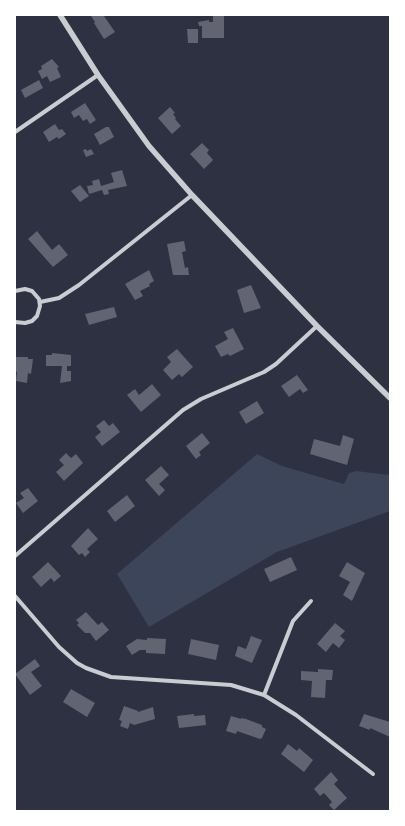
<!DOCTYPE html>
<style>
body{margin:0}
#map{position:relative;width:405px;height:826px;overflow:hidden;background:#2d3142;font-family:"Varela Round",sans-serif}
canvas{display:block}
.frame{position:absolute;inset:0;border:16px solid #fff;pointer-events:none}
</style>
<div id="map">
<canvas width="405" height="826"></canvas>
<div class="frame"></div>
</div>
<script>
const ctx = document.querySelector('canvas').getContext('2d');
ctx.lineJoin = 'round';
function fillPath(path, color) {
  ctx.fillStyle = color;
  ctx.fill(path, 'evenodd');
}
function shape(rows) {
  const path = new Path2D();
  for (const r of rows) {
    path.moveTo(r[0], r[1]);
    for (let i = 2; i < r.length; i += 2) path.lineTo(r[i], r[i + 1]);
  }
  return path;
}
function strokePath(path, color, width, dash) {
  ctx.strokeStyle = color;
  ctx.lineWidth = width;
  ctx.lineCap = dash ? 'butt' : 'round';
  ctx.setLineDash(dash || []);
  ctx.stroke(path);
}
const green = shape([
 [257,454,282,466,344,484,349,473,356,471,390,475,390,511,277,552,149,627,117,574]
]);
const building = shape([
 [93,15,104,16,115,32,104,39,94,23,95,22,91,16],
 [213,15,224,15,224,38,202,38,202,26,199,26,198,22,209,20,209,22,213,22],
 [187,29,198,29,198,43,188,43],
 [52,59,59,67,57,68,61,77,50,82,47,76,42,79,38,71,42,69,41,66],
 [39,80,43,88,25,98,21,90],
 [85,103,96,120,90,124,87,119,83,121,79,115,74,118,71,112],
 [170,107,175,113,173,114,176,118,175,119,181,126,172,134,158,118],
 [55,124,59,130,62,129,66,134,59,139,57,137,49,142,43,132],
 [106,127,109,127,114,137,100,145,94,134],
 [202,143,209,150,207,153,213,160,204,169,190,154],
 [86,149,87,151,91,149,94,154,86,157,83,150],
 [122,170,127,186,108,190,109,194,104,195,102,190,89,194,87,186,93,185,92,181,99,179,101,186,114,182,111,173],
 [80,185,89,196,80,202,71,191],
 [37,231,52,250,59,244,68,255,53,267,28,239],
 [184,241,186,251,182,252,185,268,188,267,189,275,173,275,167,244],
 [149,270,154,281,149,284,150,286,140,291,143,296,135,300,125,284],
 [251,285,261,308,244,313,237,290],
 [114,307,117,317,89,325,85,314],
 [233,328,244,349,230,356,228,354,221,357,215,346,228,339,224,332],
 [177,349,193,367,182,377,179,374,172,380,163,370,171,362,167,357],
 [52,353,71,355,71,366,67,366,67,371,71,371,71,381,60,383,62,366,46,366,46,355,52,355],
 [15,357,28,357,28,359,33,359,31,374,28,373,27,383,16,381,17,372,15,371],
 [297,375,308,390,303,393,300,389,289,397,281,386],
 [152,384,161,395,141,412,127,395,135,389,139,395],
 [257,401,264,413,246,424,239,412],
 [104,420,109,426,113,423,120,432,102,446,95,437,101,432,96,426],
 [202,433,210,443,199,452,201,455,196,459,186,446],
 [343,435,354,439,347,465,310,454,314,439,340,446],
 [66,453,71,458,76,454,83,463,64,481,56,472,64,465,59,460],
 [161,466,169,475,159,484,165,490,159,496,145,480],
 [28,488,38,501,23,513,16,503,24,498,20,493],
 [127,495,135,506,115,522,107,511],
 [88,528,98,539,87,549,90,552,85,557,82,553,79,555,71,546],
 [291,557,297,570,270,582,264,569],
 [48,562,61,576,54,582,51,578,41,587,32,577],
 [347,562,365,573,352,601,343,595,350,582,339,576],
 [86,612,98,625,102,622,109,630,96,641,90,633,85,633,77,625,79,623,76,620],
 [335,623,345,631,340,636,345,640,339,648,333,643,326,652,317,644],
 [251,636,262,640,252,663,235,656,238,646,246,649],
 [147,638,166,639,165,654,146,653,146,650,140,650,132,655,126,646,137,639,147,640],
 [191,639,219,645,216,660,188,654],
 [35,659,40,666,31,672,42,686,30,695,15,674],
 [318,669,333,670,332,680,326,680,325,698,311,697,312,681,301,680,301,671,318,672],
 [71,689,95,703,87,717,63,702],
 [124,706,138,711,138,712,153,707,155,719,134,725,130,723,128,729,120,726,122,721,119,720],
 [194,714,194,716,205,715,206,725,179,728,177,716],
 [364,714,390,722,390,737,370,728,370,730,359,726],
 [231,716,241,719,241,718,246,719,262,725,262,727,266,729,262,738,260,739,237,731,236,734,226,731],
 [288,744,297,751,299,748,313,760,304,772,281,754],
 [331,772,338,780,334,784,347,798,334,810,329,805,332,802,324,793,320,796,314,789]
]);
const minor = shape([
 [15,132,98,75],
 [15,291,25,289,32,291,39,299,40,306,37,316,32,321,25,323,15,322],
 [40,302,59,298,79,285,192,195],
 [15,556,183,410,201,399,264,372,276,364,317,326],
 [15,596,59,647,77,663,86,668,111,677,231,685,264,695,296,715,373,774],
 [264,695,293,621,311,601]
]);
const tertiary = shape([
 [60,15,98,75,149,146,192,195,317,326,390,398]
]);
fillPath(green, '#3c4559');
fillPath(building, '#626471');
strokePath(minor, '#caccd0', 4);
strokePath(tertiary, '#caccd0', 5.5);
</script>
